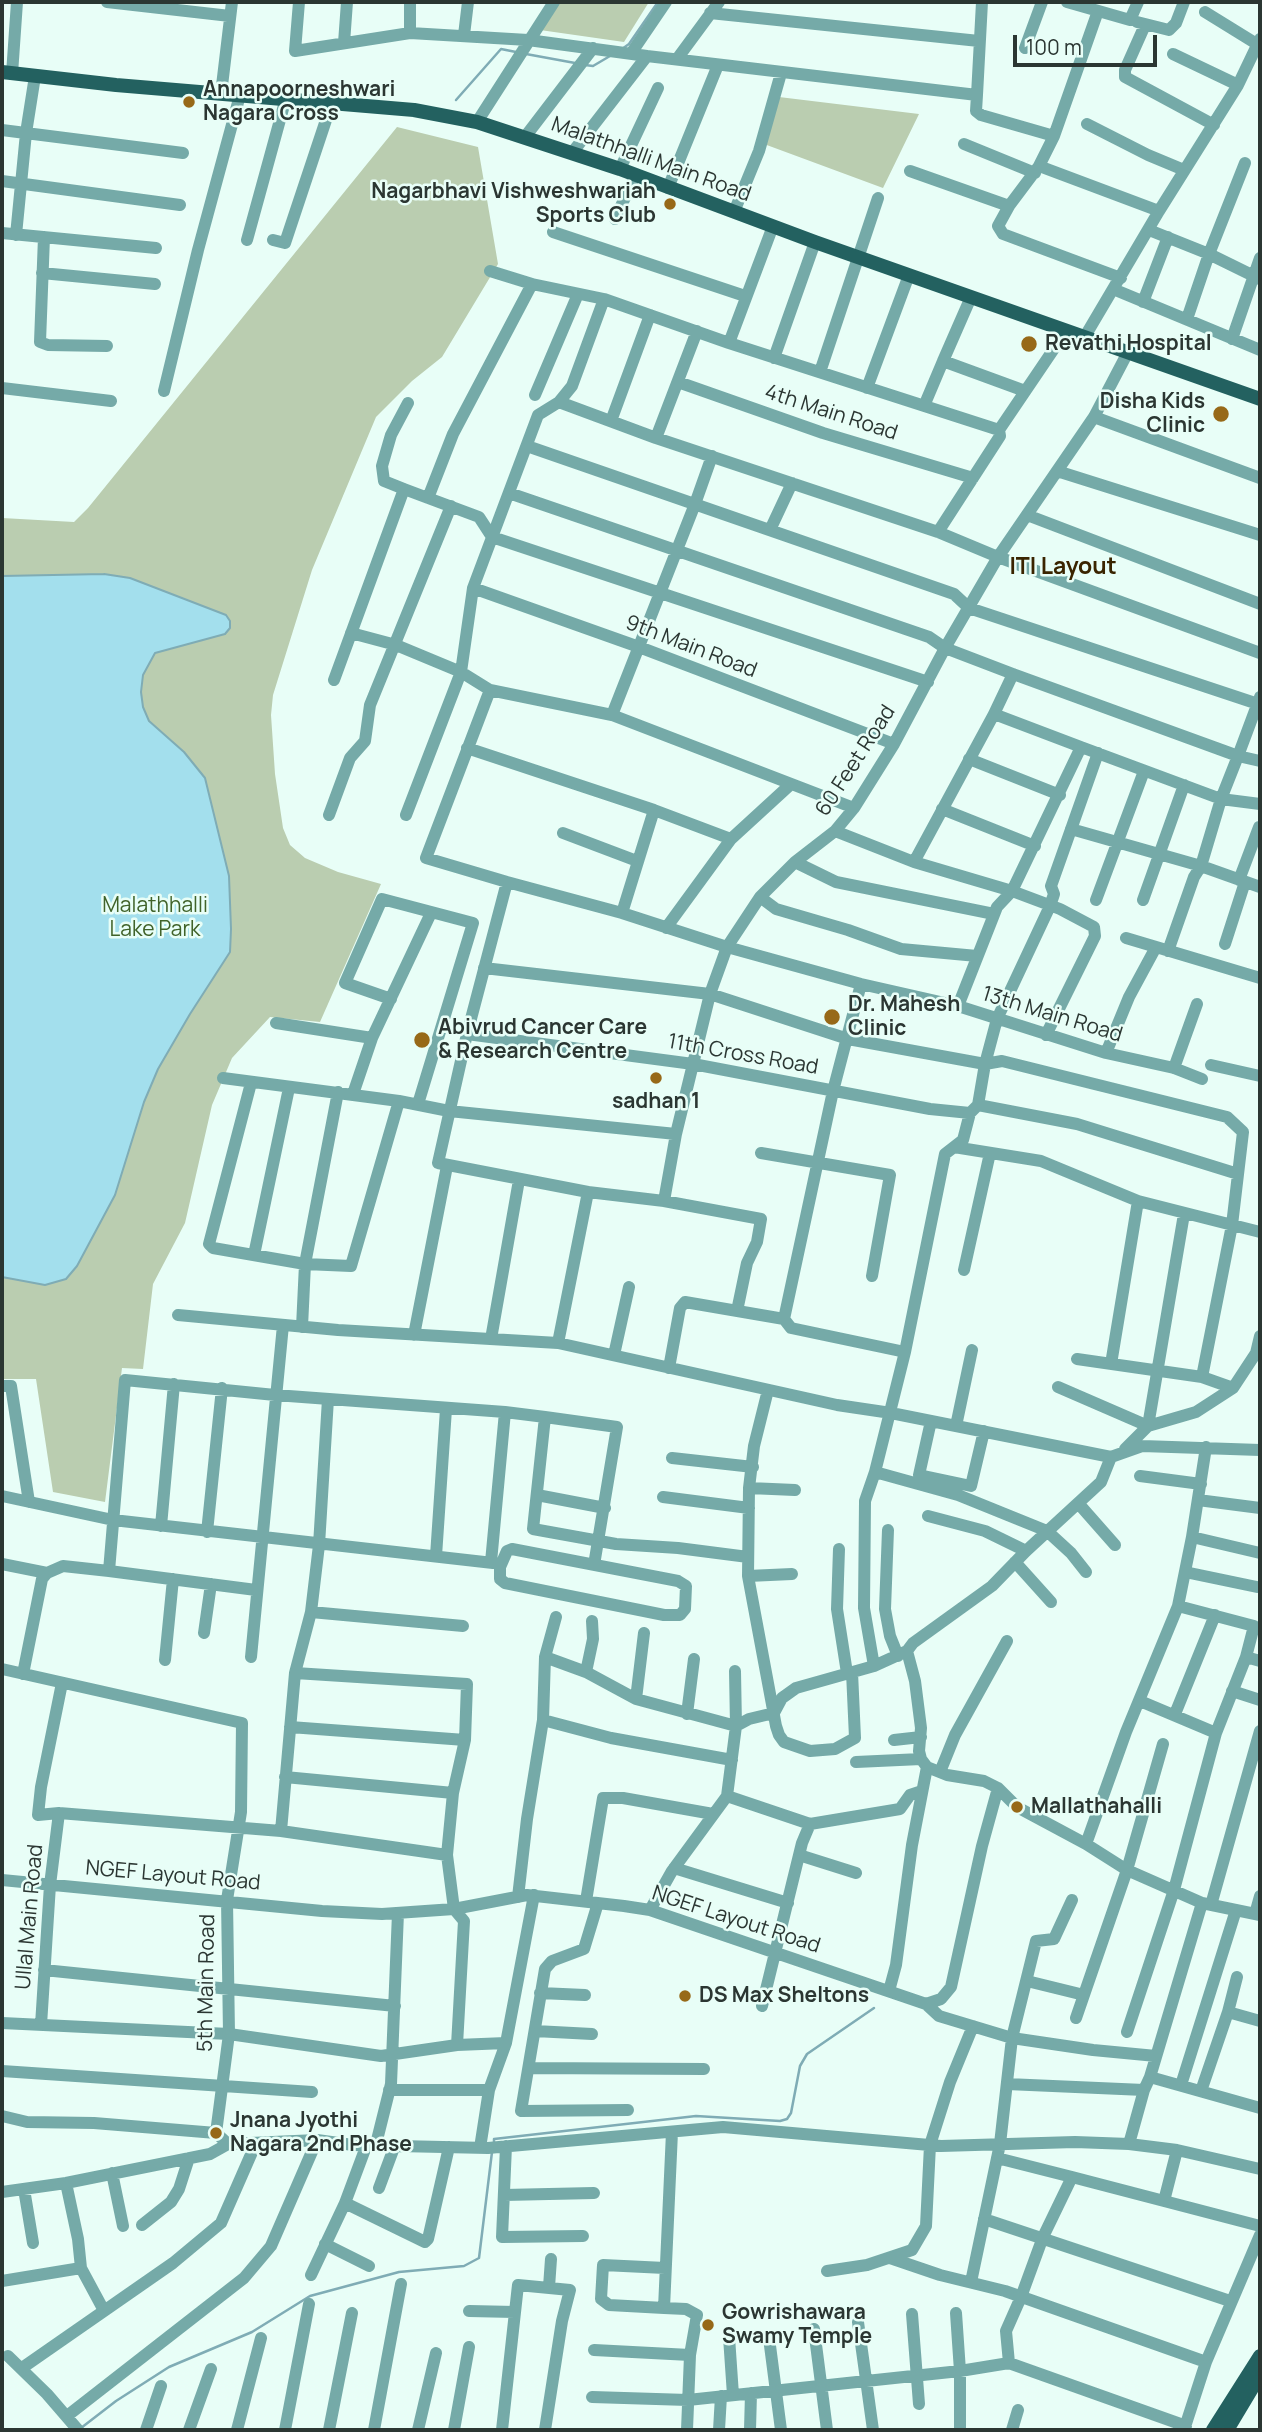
<!DOCTYPE html>
<style>
body{margin:0}
#map{position:relative;width:1262px;height:2432px;overflow:hidden;background:#e8fef7;font-family:Manrope,sans-serif}
canvas{display:block}
.frame{position:absolute;inset:0;border:4px solid #2b3632;pointer-events:none}
.scale{position:absolute;left:1013px;top:35px;width:144px;height:32px;box-sizing:border-box;border:4px solid #2b3632;border-top:0;padding-left:9px;font-size:21px;line-height:24px;white-space:nowrap;color:#2b3632;-webkit-text-stroke:5px #e8fef7;paint-order:stroke}
</style>
<div id="map">
<canvas width="1262" height="2432"></canvas>
<div class="frame"></div>
<div class="scale">100 m</div>
</div>
<script>
const ctx = document.querySelector('canvas').getContext('2d');
ctx.lineJoin = 'round';
function fillPath(path, color) {
  ctx.fillStyle = color;
  ctx.fill(path, 'evenodd');
}
function shape(rows) {
  const path = new Path2D();
  for (const r of rows) {
    path.moveTo(r[0], r[1]);
    for (let i = 2; i < r.length; i += 2) path.lineTo(r[i], r[i + 1]);
  }
  return path;
}
function strokePath(path, color, width, dash) {
  ctx.strokeStyle = color;
  ctx.lineWidth = width;
  ctx.lineCap = dash ? 'butt' : 'round';
  ctx.setLineDash(dash || []);
  ctx.stroke(path);
}
function drawText(font, color, halo, rows, align = 'center') {
  ctx.font = font + ' Manrope,sans-serif';
  ctx.lineWidth = 5;
  ctx.setLineDash([]);
  ctx.textBaseline = 'middle';
  ctx.strokeStyle = halo;
  ctx.fillStyle = color;
  for (const [text, x, y, turn = 0] of rows) {
    ctx.save();
    ctx.translate(x, y);
    ctx.rotate((+turn || 0) * Math.PI / 180);
    ctx.textAlign = isNaN(turn) ? turn : align;
    if (halo) ctx.strokeText(text, 0, 0);
    ctx.fillText(text, 0, 0);
    ctx.restore();
  }
}
const green = shape([
 [560,2,649,2,624,42,540,30],
 [779,97,919,114,883,188,764,144],
 [397,127,478,147,498,264,442,357,412,381,376,417,312,570,273,695,271,715,275,774,283,828,290,845,305,858,338,872,381,884,320,1022,270,1017,232,1058,212,1105,185,1223,153,1284,143,1369,122,1368,105,1502,53,1492,36,1379,2,1379,2,518,74,522,88,508]
]);
const water = shape([
 [104,574,130,578,226,615,230,621,230,628,225,634,155,653,143,675,141,692,143,707,149,721,184,752,205,778,229,876,231,929,230,952,190,1014,158,1069,144,1102,115,1195,77,1266,66,1279,45,1285,2,1277,2,576,104,574]
]);
const stream = shape([
 [622,49,629,44,658,2],
 [526,54,575,63],
 [585,65,593,66,610,56],
 [456,100,501,49,516,52],
 [494,2142,494,2139,696,2116,780,2121,787,2119,791,2113,800,2066,807,2054,874,2008],
 [81,2428,116,2401,169,2367,252,2332,310,2296,399,2272,464,2266,479,2258,492,2152]
]);
const minor = shape([
 [107,2,230,16],
 [299,2,295,51,410,33,528,40,647,56,572,153],
 [1067,2,1130,20,1138,2],
 [1098,11,1054,136,1039,166,1159,211],
 [1205,12,1260,46],
 [710,13,979,41],
 [1137,22,1169,30,1176,23,1184,2],
 [1145,25,1125,70,1125,77,1214,125],
 [410,33,410,2],
 [464,35,468,2],
 [344,43,347,2],
 [1025,48,1042,2],
 [632,52,666,2],
 [1173,54,1238,85],
 [647,56,977,95,982,2],
 [677,59,719,2],
 [12,74,17,2],
 [221,94,232,2],
 [977,95,976,111,981,115,1054,136],
 [477,122,554,2],
 [1087,124,1148,155,1184,170],
 [2,130,183,153],
 [525,137,593,48],
 [964,144,1035,173],
 [1039,166,1009,206,998,226,1003,234,1121,278],
 [620,169,658,88],
 [910,171,1009,206],
 [2,181,180,205],
 [668,188,718,65],
 [734,212,759,151,781,73],
 [615,219,635,176],
 [1149,230,1209,254,1260,279],
 [553,232,745,296],
 [2,233,156,248],
 [16,235,26,133,35,76],
 [44,237,40,342,48,345,107,346],
 [247,240,286,98],
 [273,240,285,243,332,102],
 [490,271,532,284],
 [42,273,155,284],
 [1113,289,1260,350],
 [604,299,532,284,453,434,428,498,479,517,492,537,928,682],
 [1143,302,1168,237],
 [1187,319,1209,254,1245,163],
 [1084,338,1159,211,1238,85,1260,39],
 [1232,339,1260,258],
 [729,343,773,226],
 [774,358,815,242],
 [943,361,971,297],
 [820,372,878,198],
 [678,382,823,433,973,478],
 [2,388,111,401],
 [867,388,909,275],
 [164,391,198,250,240,95],
 [535,395,578,294],
 [559,402,656,438,938,532,998,557,1260,653],
 [924,406,943,361,1025,391],
 [1094,417,1260,478],
 [611,421,650,315],
 [999,430,1066,331],
 [656,438,697,331],
 [527,446,954,594,969,608,1258,704],
 [1057,471,1260,535],
 [404,489,384,481,382,466,391,435,408,403],
 [509,493,929,637,945,648,1013,674,1238,756,1260,697],
 [1027,515,1260,604],
 [770,530,792,483],
 [473,588,639,647,894,744],
 [351,633,396,645,461,672,490,690,612,715,854,808],
 [334,680,404,489,428,498],
 [490,690,426,858,507,882,622,913,727,947,861,984,958,1006,1106,1053,1174,1068,1202,1079],
 [994,714,1081,747],
 [612,715,695,504,712,456],
 [467,748,654,810,731,839],
 [969,759,1060,795],
 [942,809,1035,846],
 [329,815,350,758,365,741,370,705,451,506],
 [406,815,461,672,473,588,538,415,559,402,572,386,604,299,729,343,999,430,1000,436,938,532],
 [1071,829,1201,866,1260,887],
 [835,831,914,862,1012,891,1060,909,1094,927,1095,936,1046,1035],
 [563,833,637,861],
 [795,862,836,882,994,914],
 [914,862,994,714,1013,674],
 [1239,880,1259,827],
 [507,882,467,1034,438,1163,588,1192],
 [760,897,776,909,848,930,901,949,977,956],
 [1096,900,1144,771],
 [1143,900,1184,785],
 [622,913,654,810],
 [666,928,731,839,791,784],
 [1126,938,1260,978],
 [1225,944,1245,882],
 [1168,951,1194,877,1201,866,1221,799,1260,804],
 [484,968,710,994,848,1039,985,1064,1002,1061,1227,1117,1243,1132,1232,1225,1202,1377,1077,1359],
 [861,984,833,1091,784,1319,791,1328,905,1352],
 [391,999,345,983,382,899,473,923,418,1104],
 [958,1006,997,907,1012,891,1081,747,1221,799,1238,756,1260,761],
 [276,1023,372,1038],
 [467,1034,693,1064,930,1109,970,1113],
 [1106,1053,1129,997,1156,947],
 [1211,1065,1260,1076],
 [1174,1068,1197,1004],
 [223,1078,399,1101,449,1111,676,1134],
 [251,1083,209,1244,213,1248,305,1264,351,1266,399,1101],
 [353,1094,372,1038,431,913],
 [978,1105,1077,1124,1238,1174],
 [954,1147,1041,1161,1138,1201,1260,1232],
 [761,1153,890,1175,872,1276],
 [664,1201,676,1134,710,994,727,947,760,897,795,862,835,831,854,808,894,744,945,648,998,557,1094,417,1128,352],
 [254,1255,289,1088],
 [964,1270,990,1153],
 [178,1315,338,1330,558,1343,837,1405,891,1413,1111,1457,1142,1446,1260,1450],
 [302,1327,305,1264,338,1092],
 [414,1335,447,1166],
 [491,1339,519,1180],
 [558,1343,588,1192,664,1201,761,1219,757,1242,747,1263,737,1311],
 [614,1355,629,1287],
 [1111,1364,1138,1201],
 [669,1368,680,1308,685,1302,784,1319],
 [1202,1377,1233,1388],
 [2,1386,11,1386,29,1502],
 [1058,1387,1148,1426,1184,1214],
 [768,1390,754,1446,749,1488,748,1576,776,1726,779,1735,784,1742,810,1751,835,1749,855,1738,852,1672],
 [545,1417,617,1427,595,1559],
 [931,1421,919,1475,971,1486,984,1431],
 [956,1426,972,1350],
 [1125,1449,1148,1426,1196,1412,1233,1388,1256,1353,1260,1336],
 [672,1458,753,1467],
 [875,1472,958,1495,1047,1531,1071,1553,1086,1572],
 [1140,1476,1201,1484],
 [749,1488,795,1490],
 [537,1495,605,1508],
 [2,1496,113,1520,493,1563],
 [663,1497,749,1508],
 [1198,1500,1260,1508],
 [1078,1503,1115,1545],
 [928,1516,985,1531,1026,1551],
 [161,1526,174,1384],
 [888,1530,885,1609,890,1636,898,1656],
 [207,1532,222,1388],
 [1192,1537,1260,1553],
 [512,1549,678,1581,686,1586,685,1609,680,1615,664,1615,505,1583,500,1579,500,1567,507,1551,512,1549],
 [839,1549,837,1609,847,1673],
 [436,1556,446,1409],
 [491,1562,505,1412],
 [1015,1562,1051,1602],
 [2,1564,47,1573],
 [1185,1572,1257,1587],
 [748,1576,792,1574],
 [256,1590,109,1571,125,1380,275,1395,505,1412,545,1417,533,1529,616,1544,678,1548,748,1557],
 [311,1612,463,1626],
 [204,1633,211,1584],
 [907,1651,915,1681,921,1728,919,1751,921,1759,927,1767,947,1775,984,1781,998,1788],
 [251,1657,283,1325],
 [545,1657,586,1672,636,1699,736,1726,735,1671],
 [1246,1657,1260,1661],
 [165,1660,173,1579],
 [874,1666,864,1608,865,1501,875,1472,905,1352,945,1154,963,1140,970,1113,978,1105,985,1064,997,1019,1050,906,1054,894,1051,886,1098,753],
 [2,1669,242,1723,241,1812,227,1900,229,2034,216,2133,228,2144],
 [586,1672,593,1639,592,1621],
 [295,1673,467,1684,465,1740,453,1793,447,1855,454,1909,464,1921,457,2045],
 [23,1674,42,1579,47,1573,63,1566,109,1571],
 [62,1683,41,1787,38,1815,59,1813,281,1831,447,1855],
 [1232,1691,1260,1700],
 [636,1699,644,1633],
 [1140,1701,1216,1733,1246,1657,1254,1626,1178,1606],
 [687,1714,694,1659],
 [1175,1714,1215,1615],
 [543,1720,611,1738,732,1760],
 [290,1727,465,1740],
 [894,1740,921,1737],
 [856,1762,921,1759],
 [940,1772,955,1735,1007,1641],
 [285,1777,453,1793],
 [727,1796,810,1824,802,1843,762,2006],
 [810,1824,900,1809,910,1795,922,1791],
 [281,1831,295,1673,311,1612,319,1545,328,1399],
 [1086,1844,1126,1732,1178,1606,1192,1537,1206,1447],
 [799,1855,856,1873],
 [674,1868,788,1903],
 [2,1880,322,1911,382,1914,454,1909,527,1895,624,1906,650,1910,926,2004,941,1999,951,1987,982,1846,998,1788,1017,1807,1086,1844,1127,1870,1202,1903,1260,1915],
 [518,1897,527,1819,543,1720,545,1657,556,1617],
 [1072,1900,1054,1939,1036,1941,1012,2038,1093,2050,1156,2056],
 [586,1901,603,1798,623,1798,713,1814],
 [598,1903,584,1949,552,1961,545,1969,521,2111,628,2110],
 [1211,1905,1260,1731],
 [650,1910,672,1871,727,1796,736,1726,749,1719,774,1713,782,1698,796,1688,874,1666,907,1651,913,1643,992,1586,1026,1551,1101,1482,1111,1457],
 [1255,1914,1260,1896],
 [44,1970,395,2006],
 [1027,1981,1084,1995],
 [889,1991,896,1965,912,1845,927,1767],
 [540,1993,585,1995],
 [926,2004,939,2016,1012,2038,1000,2144,971,2282],
 [1228,2012,1237,1977],
 [1076,2018,1127,1870,1163,1744],
 [2,2023,229,2034,381,2056,457,2045,506,2043],
 [41,2025,50,1885,59,1813],
 [535,2031,592,2034],
 [1127,2032,1174,1890,1216,1733],
 [529,2068,704,2069],
 [2,2071,312,2092],
 [1150,2077,1202,1903],
 [1007,2084,1144,2090,1150,2077,1260,2108],
 [1181,2085,1236,1910],
 [389,2090,489,2090],
 [1201,2091,1228,2012,1260,2021],
 [2,2116,27,2122,94,2123,216,2133],
 [672,2132,664,2308,686,2309,697,2315,690,2355,687,2430],
 [376,2144,391,2084,398,1913],
 [1129,2144,1144,2090],
 [506,2146,502,2237,583,2236],
 [480,2148,489,2090,506,2043,534,1895],
 [997,2158,1072,2177,1043,2237,1021,2297,1006,2331,1009,2363],
 [112,2173,123,2226],
 [1072,2177,1260,2226],
 [379,2188,395,2145],
 [24,2189,33,2243],
 [2,2192,66,2183,210,2154,228,2144,317,2140,353,2145,488,2148,723,2127,941,2146,1075,2142,1129,2144,1177,2150,1260,2169],
 [504,2195,594,2193],
 [1164,2201,1177,2150],
 [345,2203,425,2242,428,2239,449,2147],
 [984,2219,1230,2301],
 [142,2225,171,2202,179,2189,189,2158],
 [325,2244,369,2266],
 [890,2258,940,2275,1005,2291,1206,2362],
 [81,2268,102,2307,106,2308],
 [827,2271,867,2265,912,2250,926,2226,930,2145,950,2082,973,2026],
 [311,2275,345,2203,367,2144],
 [2,2281,81,2268,78,2239,66,2183],
 [549,2287,551,2259],
 [664,2308,609,2305,601,2299,603,2265,665,2268],
 [469,2311,515,2312],
 [956,2313,960,2371,960,2430],
 [912,2314,919,2404],
 [858,2322,873,2430],
 [814,2329,827,2430],
 [729,2337,733,2395],
 [769,2338,781,2430],
 [594,2350,690,2355],
 [8,2356,47,2394,78,2430],
 [22,2368,173,2263,221,2223,256,2143],
 [592,2397,688,2400,960,2371,1009,2363,1186,2426],
 [67,2416,244,2278,271,2246,317,2140],
 [146,2430,161,2386],
 [189,2430,211,2369],
 [237,2430,261,2338],
 [285,2430,309,2304],
 [329,2430,352,2313],
 [374,2430,401,2284],
 [418,2430,436,2353],
 [454,2430,469,2347],
 [502,2430,518,2285,570,2290,562,2321,545,2430],
 [719,2430,721,2396],
 [750,2430,751,2393],
 [1012,2430,1018,2410],
 [1184,2430,1206,2362,1260,2235]
]);
const major = shape([
 [2,72,116,85,414,110,477,122,620,169,815,242,1260,399],
 [1213,2430,1260,2356],
 [1227,2430,1260,2375]
]);
const markers = [
 [189,102,7,"#976918"],
 [670,204,7,"#976918"],
 [1029,344,9,"#976918"],
 [1221,414,9,"#976918"],
 [832,1017,9,"#976918"],
 [422,1040,9,"#976918"],
 [656,1078,7,"#976918"],
 [1017,1807,7,"#976918"],
 [685,1996,7,"#976918"],
 [216,2133,7,"#976918"],
 [708,2325,7,"#976918"]
];
const poiNames = [
 ["Annapoorneshwari",203,90],
 ["Nagara Cross",203,114],
 ["Nagarbhavi Vishweshwariah",656,192,"right"],
 ["Sports Club",656,216,"right"],
 ["Revathi Hospital",1045,344],
 ["Disha Kids",1205,402,"right"],
 ["Clinic",1205,426,"right"],
 ["Dr. Mahesh",848,1005],
 ["Clinic",848,1029],
 ["Abivrud Cancer Care",438,1028],
 ["& Research Centre",438,1052],
 ["sadhan 1",656,1102,"center"],
 ["Mallathahalli",1031,1807],
 ["DS Max Sheltons",699,1996],
 ["Jnana Jyothi",230,2121],
 ["Nagara 2nd Phase",230,2145],
 ["Gowrishawara",722,2313],
 ["Swamy Temple",722,2337]
];
const streetNames = [
 ["Malathhalli Main Road",651,160,20],
 ["4th Main Road",831,413,18],
 ["9th Main Road",691,647,21],
 ["60 Feet Road",856,761,-57],
 ["13th Main Road",1052,1015,17],
 ["11th Cross Road",743,1055,10],
 ["NGEF Layout Road",173,1876,5],
 ["Ullal Main Road",30,1917,-85],
 ["NGEF Layout Road",736,1920,18],
 ["5th Main Road",207,1983,-89]
];
const parkNames = [
 ["Malathhalli",155,906],
 ["Lake Park",155,930]
];
const neighbourhoodNames = [
 ["ITI Layout",1063,568]
];
fillPath(green, '#bacdb0');
fillPath(water, '#a3dfed');
strokePath(water, '#7facb5', 2);
strokePath(stream, '#7facb5', 2.5);
strokePath(minor, '#75aaa8', 12);
strokePath(major, '#236160', 14);
for (const [x, y, r, color] of markers) {
  const dot = new Path2D();
  dot.arc(x, y, r, 0, 2 * Math.PI);
  ctx.fillStyle = color;
  ctx.fill(dot);
  strokePath(dot, '#e8fef7', 2.5);
}
drawText('bold 21px', '#2b3632', '#e8fef7', poiNames, 'left');
drawText('21px', '#2b3632', '#e8fef7', streetNames);
drawText('21px', '#40632a', '#e8fef7', parkNames);
drawText('bold 23px', '#3a2400', '#e8fef7', neighbourhoodNames);
</script>
